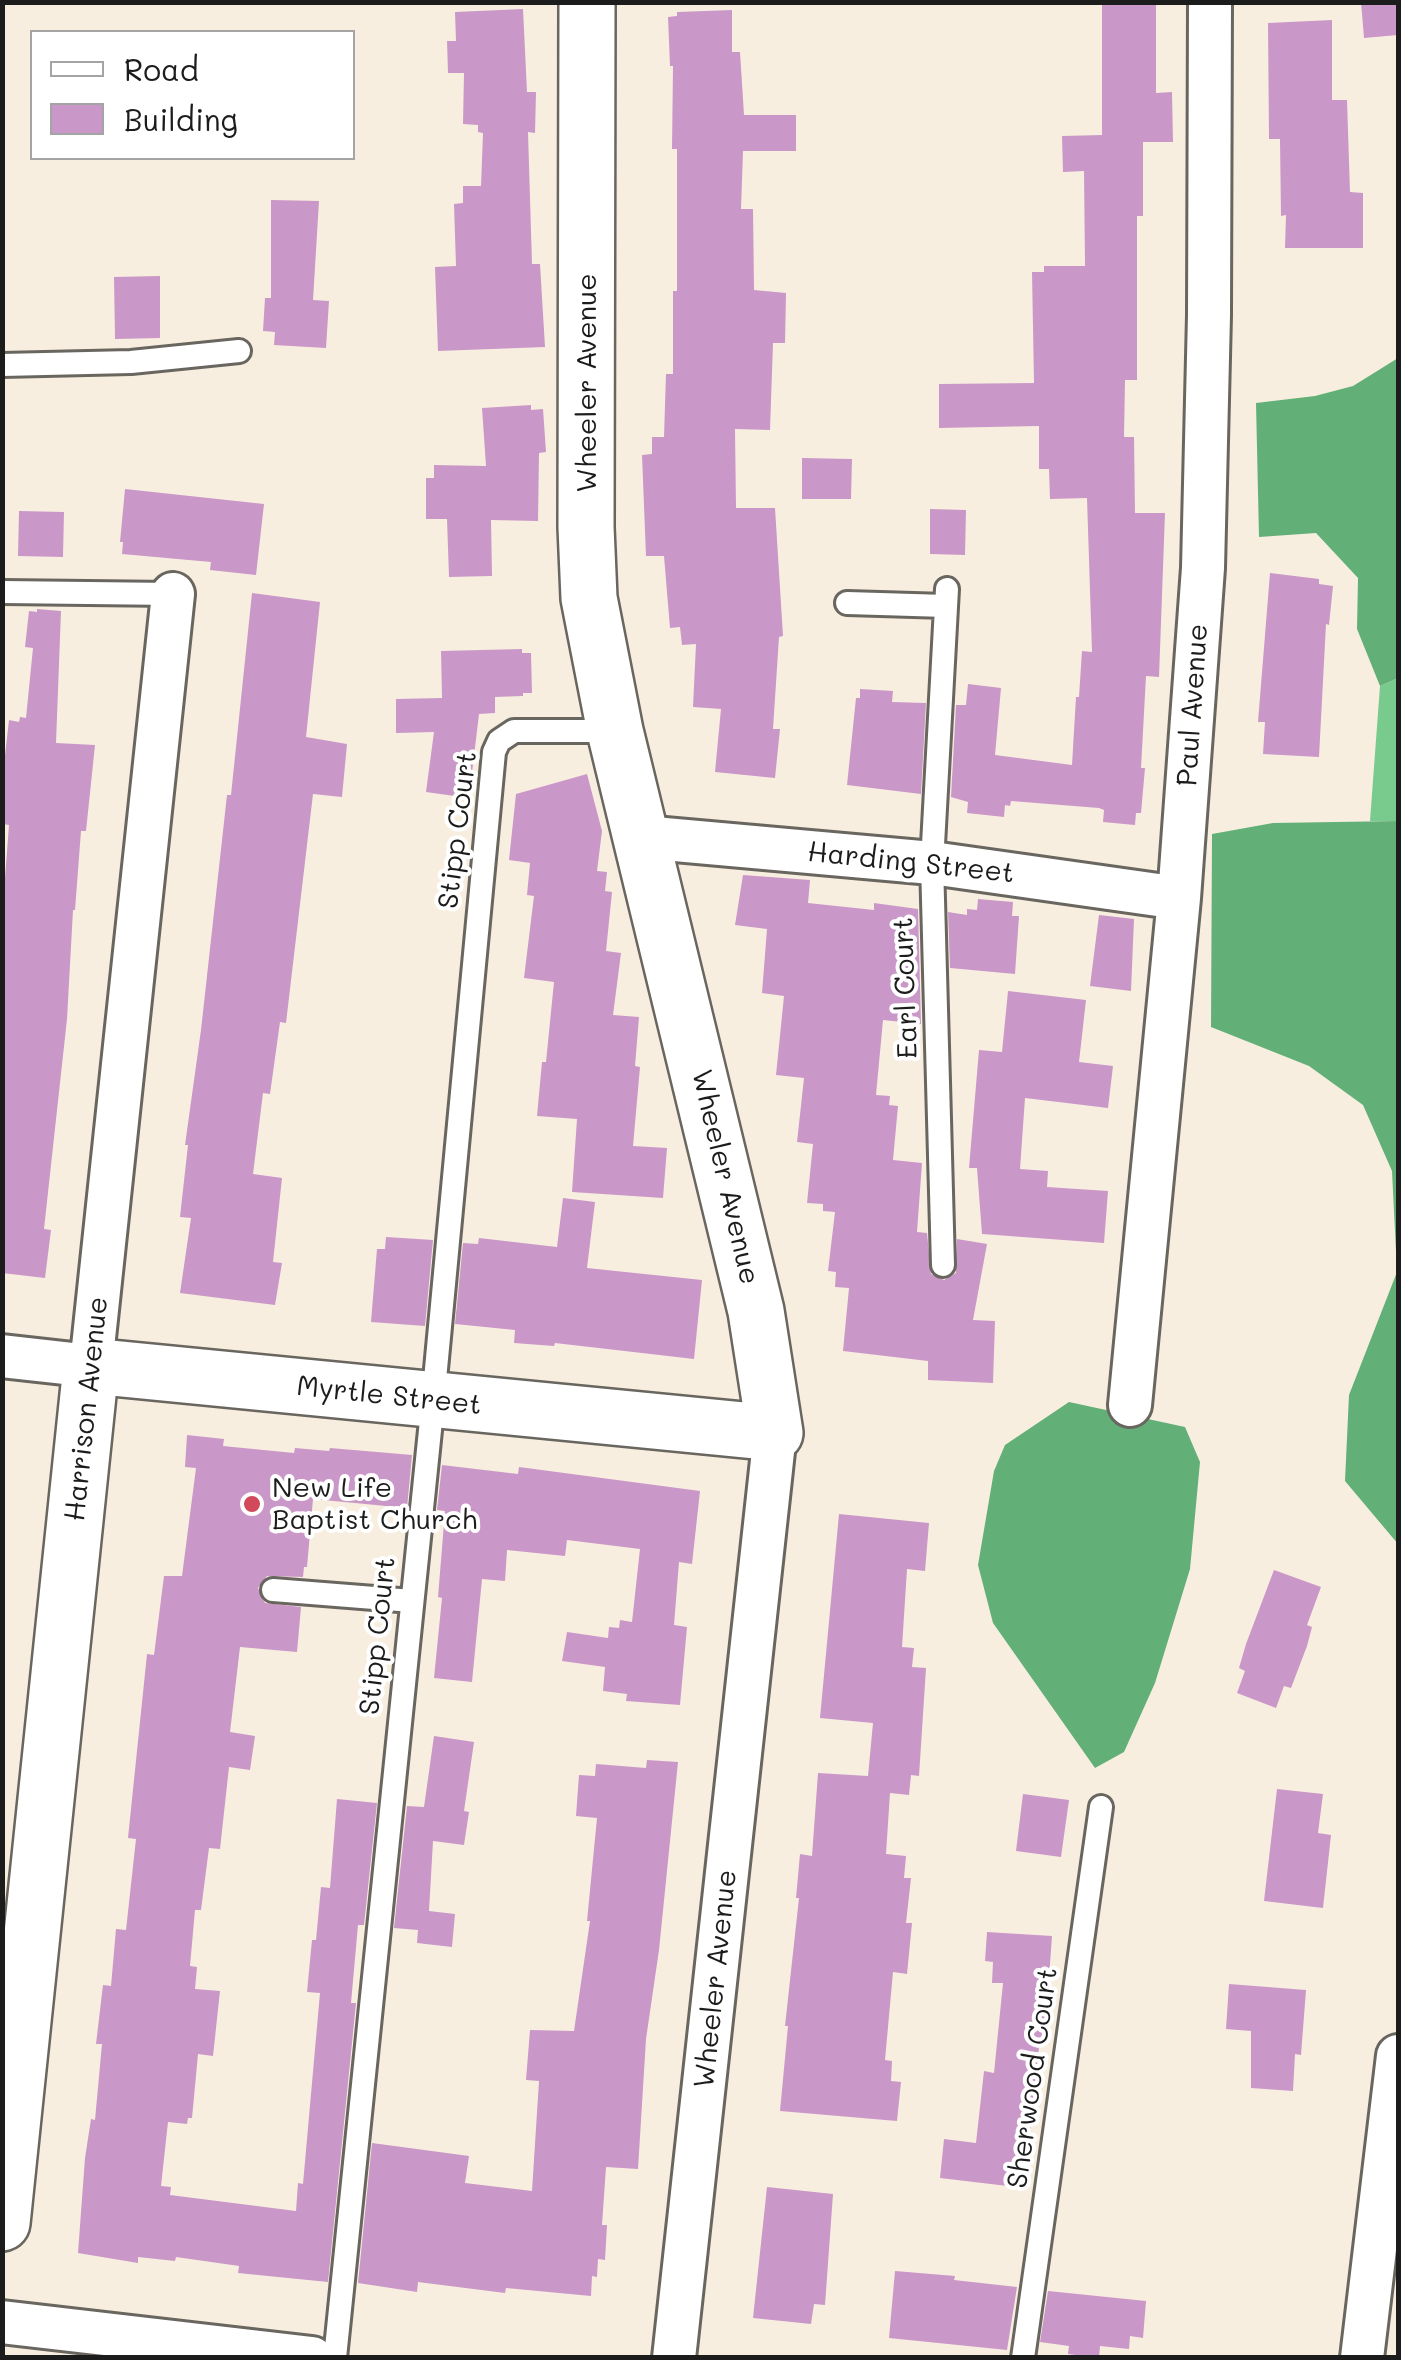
<!DOCTYPE html>
<style>
body{margin:0}
#map{position:relative;width:1401px;height:2360px;overflow:hidden;background:#f8eedf;font-family:Mali,sans-serif}
canvas{display:block}
.frame{position:absolute;inset:0;border:5px solid #1c1c1c;pointer-events:none}
.legend{position:absolute;left:30px;top:30px;width:325px;height:130px;box-sizing:border-box;background:#fff;border:2px solid #a4a4a4;margin:0;padding:12px 18px;list-style:none;font-size:30px;color:#1c1c1c}
.legend li{display:flex;align-items:center;gap:20px;height:50px}
.legend b{width:50px;border:2px solid #a4a4a4}
</style>
<div id="map">
<canvas width="1401" height="2360"></canvas>
<div class="frame"></div>
<ul class="legend">
<li><b style="height:12px;background:#fff"></b>Road</li>
<li><b style="height:28px;background:#ca97c9"></b>Building</li>
</ul>
</div>
<script>
const ctx = document.querySelector('canvas').getContext('2d');
ctx.lineJoin = 'round';
function fillPath(path, color) {
  ctx.fillStyle = color;
  ctx.fill(path, 'evenodd');
}
function shape(rows) {
  const path = new Path2D();
  for (const r of rows) {
    path.moveTo(r[0], r[1]);
    for (let i = 2; i < r.length; i += 2) path.lineTo(r[i], r[i + 1]);
  }
  return path;
}
function strokePath(path, color, width, dash) {
  ctx.strokeStyle = color;
  ctx.lineWidth = width;
  ctx.lineCap = dash ? 'butt' : 'round';
  ctx.setLineDash(dash || []);
  ctx.stroke(path);
}
function drawText(font, color, halo, rows, align = 'center') {
  ctx.font = font + ' Mali,sans-serif';
  ctx.lineWidth = 8;
  ctx.setLineDash([]);
  ctx.textBaseline = 'middle';
  ctx.strokeStyle = halo;
  ctx.fillStyle = color;
  for (const [text, x, y, turn = 0] of rows) {
    ctx.save();
    ctx.translate(x, y);
    ctx.rotate((+turn || 0) * Math.PI / 180);
    ctx.textAlign = isNaN(turn) ? turn : align;
    if (halo) ctx.strokeText(text, 0, 0);
    ctx.fillText(text, 0, 0);
    ctx.restore();
  }
}
const green = shape([
 [1398,678,1398,821,1370,821,1380,686]
]);
const forest = shape([
 [1398,358,1398,678,1380,686,1357,629,1358,578,1316,533,1259,537,1256,403,1315,396,1353,386],
 [1398,821,1398,1544,1345,1481,1349,1395,1397,1272,1392,1171,1363,1105,1309,1066,1211,1027,1212,834,1273,823],
 [1069,1402,1185,1427,1200,1462,1190,1569,1155,1683,1124,1752,1095,1768,993,1623,978,1565,994,1471,1005,1445]
]);
const building = shape([
 [1102,2,1156,2,1156,93,1172,92,1173,142,1143,142,1143,216,1137,216,1137,380,1125,380,1124,437,1134,437,1135,513,1165,513,1159,677,1146,676,1141,768,1145,768,1141,813,1136,813,1135,825,1103,822,1104,810,1099,808,1011,801,1010,806,1005,805,1004,817,967,813,968,802,951,797,956,705,966,705,968,684,1001,688,995,755,1072,765,1076,697,1079,697,1082,651,1092,652,1087,498,1050,499,1049,469,1039,469,1039,426,939,428,939,384,1034,383,1032,272,1044,272,1044,266,1085,266,1084,171,1063,172,1062,136,1102,135],
 [1361,2,1398,2,1398,35,1364,38],
 [523,9,527,92,536,92,535,133,528,132,532,264,540,264,545,347,438,351,435,267,456,266,454,204,463,203,463,186,481,186,483,133,478,132,478,125,463,124,464,73,448,73,447,41,456,41,455,12],
 [732,10,732,52,740,52,744,115,796,115,796,151,743,151,741,209,753,209,754,290,786,293,785,343,773,343,770,430,735,429,736,508,775,508,783,636,779,637,773,729,780,729,775,778,715,772,721,709,693,707,696,644,682,645,680,627,670,628,664,556,646,556,642,455,652,454,652,437,664,437,666,374,673,374,673,291,677,291,677,149,672,149,673,66,670,66,668,17,677,16,677,12],
 [1332,20,1332,100,1347,100,1350,192,1363,193,1363,248,1285,248,1286,215,1281,216,1280,139,1269,139,1268,23],
 [271,200,319,201,313,300,329,301,326,348,274,345,275,332,263,331,265,298,271,298],
 [160,276,160,338,115,339,114,277],
 [531,405,531,410,543,409,546,452,539,453,538,521,491,520,492,576,449,577,447,519,426,519,426,478,434,478,434,465,486,466,482,408],
 [802,458,852,459,851,499,802,499],
 [125,489,264,504,256,575,210,570,211,562,122,554,123,542,120,542],
 [930,509,966,510,965,555,930,554],
 [19,511,64,512,63,557,18,556],
 [1270,573,1319,579,1319,584,1333,586,1329,625,1326,624,1319,757,1263,754,1265,722,1258,722],
 [252,593,320,602,306,737,347,744,342,797,313,794,286,1023,280,1022,270,1094,263,1093,253,1174,282,1178,273,1262,282,1263,275,1305,180,1293,191,1218,180,1217,188,1145,185,1145,201,1030,227,795,231,795],
 [37,609,61,611,56,743,95,745,86,831,81,831,75,910,73,910,67,1019,44,1229,51,1230,45,1278,2,1273,2,917,9,825,2,824,2,782,9,720,19,722,20,717,26,718,33,648,25,647,29,611,37,612],
 [522,649,522,653,531,653,532,693,523,693,523,696,495,697,495,713,479,714,469,798,426,792,434,732,396,733,396,699,442,698,441,651],
 [860,689,893,691,892,702,926,703,921,794,847,785,856,698,860,698],
 [587,774,602,831,597,871,607,872,605,891,612,892,606,951,621,953,613,1015,639,1017,635,1066,640,1067,633,1146,667,1148,663,1198,572,1192,577,1119,537,1116,542,1062,546,1062,554,982,524,978,534,896,527,895,530,863,509,860,516,794],
 [743,875,810,880,808,903,874,910,874,903,918,909,921,1024,883,1020,876,1095,890,1096,889,1105,898,1106,893,1160,922,1163,917,1232,927,1233,931,1274,944,1280,956,1273,957,1239,987,1244,973,1320,995,1321,993,1383,928,1380,928,1361,843,1351,849,1288,835,1287,836,1272,828,1271,835,1212,823,1211,823,1204,807,1203,813,1144,797,1142,804,1078,776,1075,784,996,762,993,767,929,735,925],
 [978,899,1013,902,1012,916,1019,916,1015,974,950,968,948,912,967,915,967,909,977,910],
 [1099,915,1134,919,1131,991,1090,986],
 [1008,991,1086,1000,1079,1062,1113,1066,1108,1108,1025,1098,1020,1169,1048,1171,1047,1187,1108,1191,1104,1243,982,1234,977,1168,969,1168,979,1050,1002,1052],
 [563,1198,595,1202,587,1268,702,1280,694,1359,555,1343,554,1346,514,1343,515,1330,455,1324,463,1243,478,1244,479,1238,557,1247],
 [386,1237,433,1240,425,1326,371,1322,377,1249,385,1249],
 [187,1435,224,1439,223,1446,294,1453,295,1448,329,1451,330,1448,412,1455,407,1508,313,1499,307,1567,304,1567,303,1577,267,1576,258,1588,265,1603,301,1607,297,1652,240,1647,230,1732,255,1736,250,1770,229,1767,220,1849,209,1848,201,1910,195,1910,190,1966,197,1967,195,1989,220,1991,213,2056,198,2054,192,2118,188,2118,187,2124,168,2122,161,2186,171,2187,170,2195,296,2211,298,2183,303,2184,320,1993,307,1992,312,1940,316,1940,321,1887,330,1888,337,1799,377,1803,364,1925,358,1925,351,2003,356,2003,328,2282,238,2273,239,2266,176,2257,175,2261,138,2257,138,2263,78,2253,85,2158,91,2119,95,2120,102,2044,96,2044,103,1985,111,1986,116,1929,126,1930,136,1839,128,1838,147,1654,154,1655,164,1576,182,1576,196,1468,185,1467],
 [442,1465,518,1474,519,1467,700,1491,692,1564,679,1562,674,1625,687,1627,680,1705,626,1701,627,1694,603,1691,605,1667,562,1661,567,1632,608,1638,609,1627,619,1628,620,1620,632,1622,640,1549,567,1540,565,1556,507,1550,505,1581,482,1579,472,1682,434,1678,442,1598,438,1597,445,1511,437,1510],
 [839,1514,929,1523,925,1571,907,1569,902,1647,914,1648,912,1667,926,1668,919,1776,911,1775,909,1795,890,1793,886,1854,906,1856,904,1878,911,1878,906,1923,912,1923,907,1974,893,1972,885,2060,892,2061,891,2081,901,2082,897,2121,780,2111,788,2026,785,2026,799,1898,796,1898,800,1854,812,1856,818,1773,868,1776,873,1723,820,1718],
 [1274,1570,1321,1587,1307,1625,1312,1627,1307,1646,1291,1688,1284,1686,1276,1708,1237,1693,1245,1671,1239,1668,1246,1644],
 [434,1736,474,1742,464,1811,469,1812,464,1845,433,1841,429,1911,455,1914,452,1947,417,1943,418,1930,394,1928,407,1806,424,1807],
 [647,1760,678,1762,659,1950,646,2039,638,2169,606,2167,602,2225,607,2225,605,2260,598,2259,597,2277,592,2276,591,2296,506,2288,505,2293,418,2282,417,2292,358,2283,372,2143,469,2156,465,2183,532,2191,539,2081,526,2080,530,2030,574,2031,590,1921,587,1921,597,1818,576,1816,579,1775,595,1776,596,1764,646,1768],
 [1277,1789,1323,1794,1318,1833,1331,1835,1323,1908,1264,1901],
 [1023,1794,1069,1800,1061,1857,1016,1851],
 [987,1932,1052,1936,1044,2047,1039,2047,1029,2144,1021,2143,1016,2187,940,2178,944,2139,976,2143,984,2071,994,2073,1003,1983,992,1983,993,1962,985,1961],
 [1229,1984,1306,1990,1301,2055,1295,2054,1293,2091,1251,2088,1251,2031,1226,2029],
 [767,2187,833,2194,825,2305,814,2304,811,2324,753,2318],
 [895,2271,955,2276,954,2280,1017,2287,1007,2350,889,2338],
 [1048,2291,1146,2301,1143,2338,1130,2336,1129,2349,1100,2346,1099,2358,1068,2354,1069,2346,1040,2342]
]);
const service = shape([
 [2,365,131,362,239,351],
 [2,592,173,594],
 [847,603,946,606],
 [943,1265,932,863,947,589],
 [273,1590,412,1601],
 [335,2358,433,1401,494,752,499,741,514,731,615,731],
 [1023,2358,1101,1807]
]);
const minor = shape([
 [642,837,932,863,1179,898],
 [2,1356,91,1366,173,594],
 [1130,1405,1179,898,1203,568,1209,315,1210,2],
 [2,2322,312,2358],
 [674,2358,775,1433],
 [1362,2358,1398,2056]
]);
const primary = shape([
 [2,2223,91,1366,775,1433,756,1311,615,731,589,598,586,527,587,2]
]);
const markers = [
 [252,1504,10,"#d1495b"]
];
const streetNames = [
 ["Wheeler Avenue",587,383,-90],
 ["Paul Avenue",1193,705,-86],
 ["Stipp Court",458,830,-83],
 ["Harding Street",911,863,6],
 ["Earl Court",906,988,-92],
 ["Wheeler Avenue",725,1177,77],
 ["Myrtle Street",389,1396,6],
 ["Harrison Avenue",87,1409,-84],
 ["Stipp Court",378,1636,-84],
 ["Wheeler Avenue",716,1979,-84],
 ["Sherwood Court",1033,2078,-82]
];
const poiNames = [
 ["New Life",272,1488],
 ["Baptist Church",272,1520]
];
fillPath(green, '#78cb8d');
fillPath(forest, '#62af78');
fillPath(building, '#ca97c9');
strokePath(service, '#696660', 28);
strokePath(minor, '#696660', 48);
strokePath(primary, '#696660', 60);
strokePath(service, '#fff', 22);
strokePath(minor, '#fff', 42);
strokePath(primary, '#fff', 55);
for (const [x, y, r, color] of markers) {
  const dot = new Path2D();
  dot.arc(x, y, r, 0, 2 * Math.PI);
  ctx.fillStyle = color;
  ctx.fill(dot);
  strokePath(dot, '#fff', 4);
}
drawText('28px', '#1c1c1c', '#fff', streetNames);
drawText('28px', '#1c1c1c', '#fff', poiNames, 'left');
</script>
